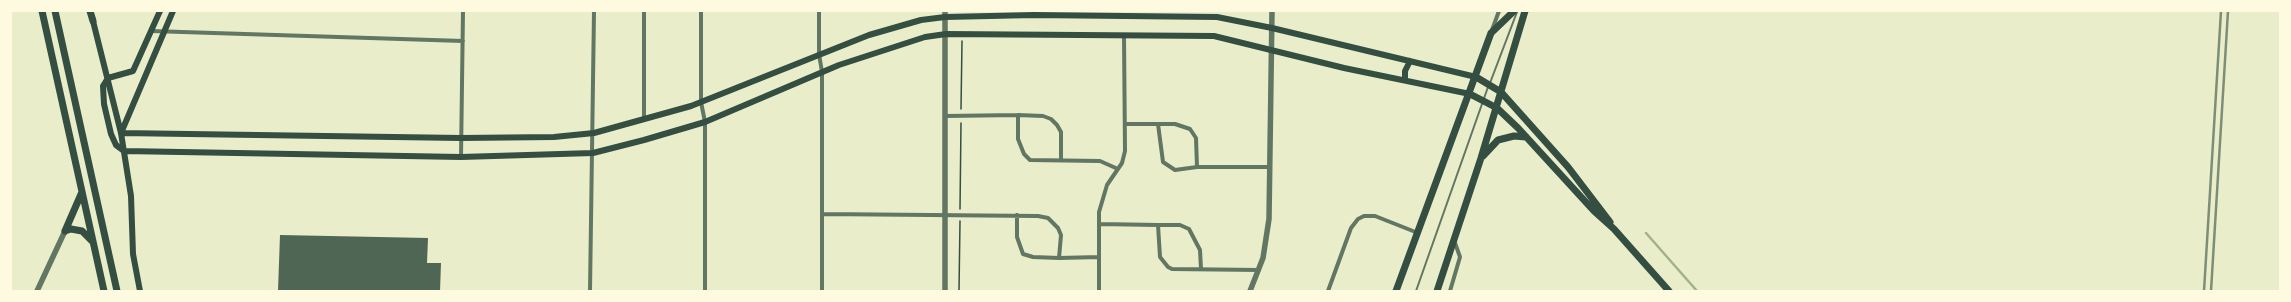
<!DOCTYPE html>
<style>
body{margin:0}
#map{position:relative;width:2291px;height:302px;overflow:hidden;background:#e9edc9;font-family:"PT Serif",serif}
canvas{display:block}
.frame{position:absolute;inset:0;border:12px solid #fefae0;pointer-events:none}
</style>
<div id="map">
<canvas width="2291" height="302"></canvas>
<div class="frame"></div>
</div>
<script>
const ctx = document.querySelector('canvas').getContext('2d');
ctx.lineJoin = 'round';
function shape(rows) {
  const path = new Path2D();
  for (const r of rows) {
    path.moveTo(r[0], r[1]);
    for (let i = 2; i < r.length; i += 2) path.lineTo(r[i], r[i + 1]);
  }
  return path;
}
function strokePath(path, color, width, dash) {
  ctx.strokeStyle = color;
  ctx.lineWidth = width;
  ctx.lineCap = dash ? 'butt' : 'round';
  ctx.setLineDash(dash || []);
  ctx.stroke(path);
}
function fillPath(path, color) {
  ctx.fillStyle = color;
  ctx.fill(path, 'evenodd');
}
const stream = shape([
 [1646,233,1697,291]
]);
const building = shape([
 [280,235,428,238,427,263,441,263,440,291,278,291]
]);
const path = shape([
 [961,109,962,41],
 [960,209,961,123],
 [959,291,960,221]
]);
const service = shape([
 [1490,83,1517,12],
 [1416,291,1488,87]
]);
const minor = shape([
 [644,11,644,120],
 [701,11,701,102,705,122,705,291],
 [819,11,819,54,822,72,822,291],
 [1492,30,1499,11],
 [151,31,463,41],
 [1018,115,1043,116,1051,119,1057,125,1061,132,1061,159],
 [945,116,1018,115,1018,139,1024,154,1030,160,1100,161,1118,169],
 [1125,124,1175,124,1190,129,1196,138,1197,167,1269,167],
 [1158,124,1163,162,1175,170,1197,167],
 [461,157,463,11],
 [822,214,1038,216,1048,218,1058,228,1061,235,1059,258,1099,257],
 [1017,215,1017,237,1023,254,1033,257,1059,258],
 [1099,224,1158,225],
 [1201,269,1200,250,1189,229,1180,225,1158,225,1160,257,1168,267,1172,269,1259,270],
 [590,291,594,11],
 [1099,291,1099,212,1107,185,1122,163,1125,151,1124,36],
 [1328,291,1351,228,1358,219,1364,216,1375,216,1418,233],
 [1450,291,1460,257,1454,240]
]);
const tertiary = shape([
 [37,291,65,231],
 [945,291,945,11],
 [1250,291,1263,258,1269,219,1272,11]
]);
const secondary = shape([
 [92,17,121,133,131,196,133,254,140,291],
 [1405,80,1405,71,1410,61],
 [121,133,461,138,554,137,594,133,691,106,869,35,921,20,945,17,1034,15,1217,17,1272,28,1476,77],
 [121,133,173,11],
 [124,151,461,157,593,153,644,140,705,122,839,65,925,37,946,34,1214,36,1344,68,1470,94],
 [124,151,116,145,111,134,104,104,103,86,108,78,133,71,160,11]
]);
const primary = shape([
 [1476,77,1501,92,1568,167,1610,222],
 [1470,94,1497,108,1518,128,1594,211,1614,229,1669,291],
 [1483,156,1498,140,1514,136,1526,137],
 [1396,291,1491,33,1514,11],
 [1437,291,1481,158,1525,11]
]);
const trunk = shape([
 [42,11,104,291],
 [55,11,117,291],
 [90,11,93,21],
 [65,231,82,192],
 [65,231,71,229,82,231,92,241]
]);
const rail = shape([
 [2204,291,2221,11],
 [2211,291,2228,11]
]);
strokePath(stream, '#a3b18a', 2.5);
fillPath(building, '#4f6655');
strokePath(path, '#344e41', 1.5);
strokePath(service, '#617663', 2);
strokePath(minor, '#617663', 4);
strokePath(tertiary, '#617663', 5.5);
strokePath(secondary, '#344e41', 6);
strokePath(primary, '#344e41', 7);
strokePath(trunk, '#344e41', 7);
strokePath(rail, '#7c8e77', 2.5);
</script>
